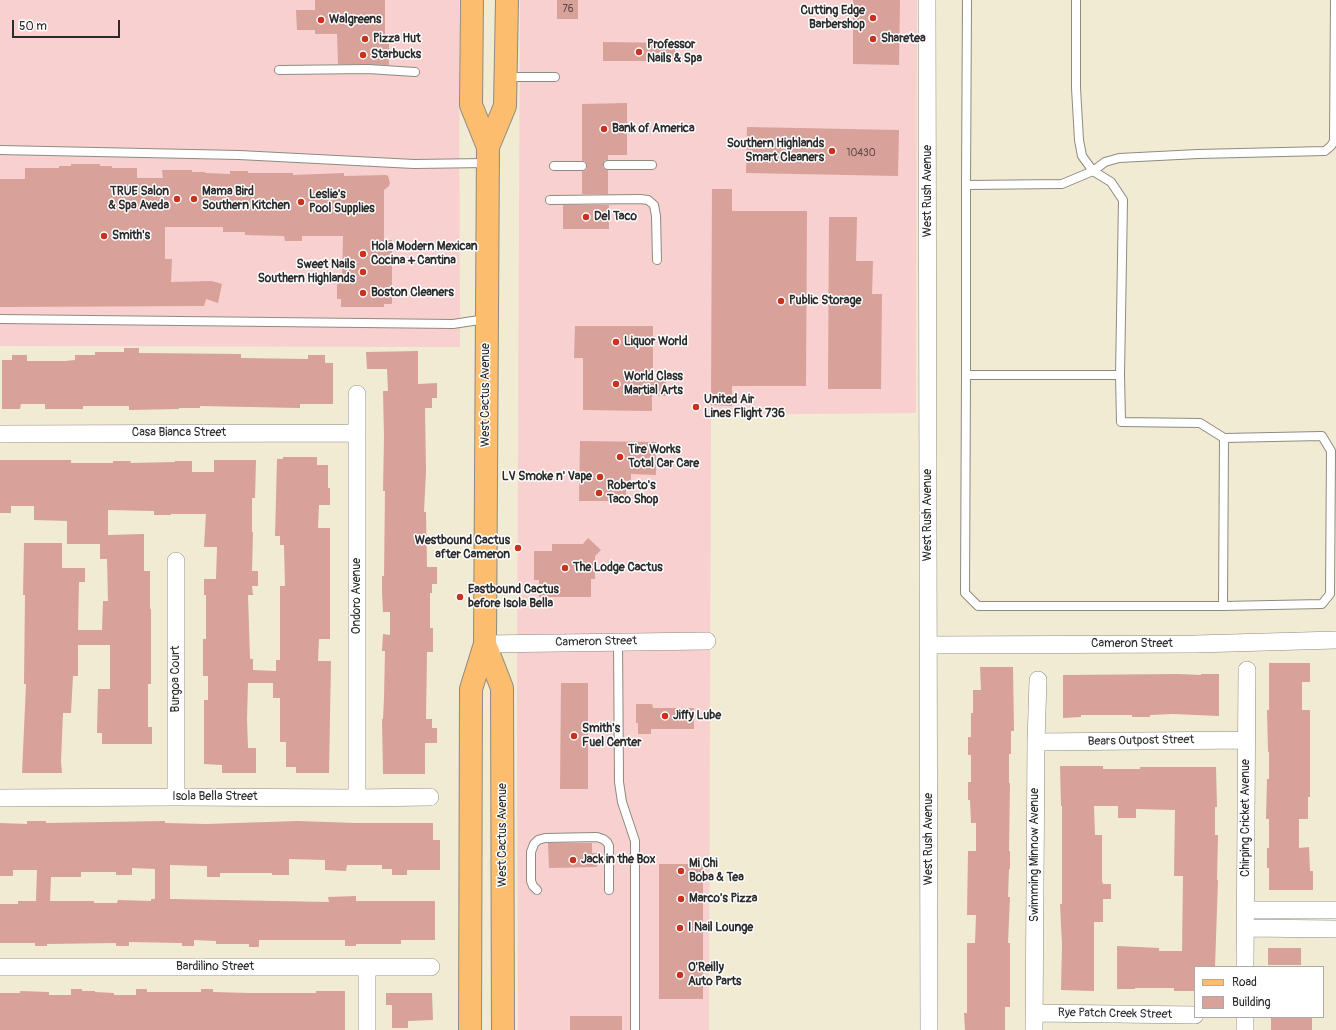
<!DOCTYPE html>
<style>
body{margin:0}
#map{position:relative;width:1336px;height:1030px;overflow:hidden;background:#f1ebd4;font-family:Pangolin,sans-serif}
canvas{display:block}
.legend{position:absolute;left:1194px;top:966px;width:130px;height:52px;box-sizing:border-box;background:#fff;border:1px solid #aaa;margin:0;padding:5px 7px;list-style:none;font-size:12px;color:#2b2b2b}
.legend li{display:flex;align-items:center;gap:8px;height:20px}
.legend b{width:20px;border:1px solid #aaa}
.scale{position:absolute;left:12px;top:20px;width:108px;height:18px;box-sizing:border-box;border:2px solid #2b2b2b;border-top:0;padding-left:5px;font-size:12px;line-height:14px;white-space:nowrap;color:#2b2b2b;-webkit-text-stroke:3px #fff;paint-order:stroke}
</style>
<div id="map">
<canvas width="1336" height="1030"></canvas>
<ul class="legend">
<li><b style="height:5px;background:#fcbd6f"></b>Road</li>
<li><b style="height:11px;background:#d8a199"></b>Building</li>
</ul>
<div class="scale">50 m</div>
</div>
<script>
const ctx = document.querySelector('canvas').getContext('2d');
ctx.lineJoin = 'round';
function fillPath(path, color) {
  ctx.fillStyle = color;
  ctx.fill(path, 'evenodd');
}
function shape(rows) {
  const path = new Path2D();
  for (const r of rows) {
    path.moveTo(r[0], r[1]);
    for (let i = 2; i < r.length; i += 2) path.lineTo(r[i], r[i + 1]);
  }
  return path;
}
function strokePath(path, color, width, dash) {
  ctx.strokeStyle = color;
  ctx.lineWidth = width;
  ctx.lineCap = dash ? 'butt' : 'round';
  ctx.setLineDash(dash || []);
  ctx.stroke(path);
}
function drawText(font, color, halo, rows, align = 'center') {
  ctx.font = font + ' Pangolin,sans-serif';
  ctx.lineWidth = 3;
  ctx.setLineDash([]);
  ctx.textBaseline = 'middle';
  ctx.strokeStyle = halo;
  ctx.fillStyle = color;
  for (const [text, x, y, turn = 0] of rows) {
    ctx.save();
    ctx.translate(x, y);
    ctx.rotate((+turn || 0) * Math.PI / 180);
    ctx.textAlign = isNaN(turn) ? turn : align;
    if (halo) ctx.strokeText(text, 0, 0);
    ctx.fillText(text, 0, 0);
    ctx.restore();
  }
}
const built = shape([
 [0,0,459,0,460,347,0,346],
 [520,0,917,0,916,413,711,415,709,1030,518,1030,517,676]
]);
const building = shape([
 [315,0,385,0,385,34,389,34,389,65,338,64,337,34,315,34,315,30,297,30,296,10,315,10],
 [557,0,578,0,578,19,557,19],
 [853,0,900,0,899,65,853,64],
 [603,42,675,43,675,61,603,61],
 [627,103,627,155,608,155,608,160,605,160,603,165,603,168,608,170,608,194,582,194,582,171,587,169,587,166,585,161,582,161,582,104],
 [747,127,899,130,898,176,746,173],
 [71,164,100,164,100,166,112,166,112,168,137,168,137,178,163,178,162,170,192,170,192,172,205,172,205,173,230,174,230,171,248,171,248,173,293,173,293,175,344,173,344,176,386,175,388,176,390,183,389,186,384,190,384,240,392,240,392,304,384,304,384,307,341,307,341,299,337,299,337,280,342,280,343,236,302,236,302,241,285,241,284,236,245,235,245,232,223,232,223,227,165,227,165,259,172,259,171,282,212,281,222,284,218,303,206,299,204,306,0,307,0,179,25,179,25,168,59,168,59,166,71,166],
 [712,189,732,189,732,211,807,211,806,386,732,386,732,406,711,405],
 [563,205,609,205,609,229,563,229],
 [829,217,857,217,856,261,873,261,872,294,882,294,881,389,828,389],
 [575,326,653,326,653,380,666,380,666,396,652,395,652,411,583,410,583,358,574,358],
 [124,348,139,348,139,353,241,354,241,358,308,359,308,355,325,355,325,363,333,363,333,404,300,404,300,408,200,406,200,408,179,408,179,409,129,410,129,406,83,406,83,409,45,409,45,404,21,404,20,409,2,409,2,360,12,360,12,355,27,355,27,361,65,361,75,360,75,355,95,355,95,352,124,352],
 [418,351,418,384,437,383,437,398,432,398,432,408,425,408,426,471,424,512,426,512,427,567,437,567,437,584,432,584,432,593,430,593,430,628,433,628,433,652,427,652,426,719,432,719,432,728,437,728,437,743,425,743,425,774,383,774,382,719,383,719,384,698,385,651,382,651,383,634,390,635,390,612,383,612,382,593,382,576,384,576,385,491,383,491,384,437,383,391,388,391,387,369,367,369,366,352],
 [580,441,656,442,656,475,631,474,631,481,626,481,626,501,579,501],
 [283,457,317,457,317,465,328,465,328,488,330,488,330,505,319,505,318,528,330,528,330,639,319,639,318,661,331,661,329,773,296,773,296,767,286,767,286,742,280,742,280,698,273,698,273,683,248,683,247,719,248,748,256,748,256,773,222,773,222,765,204,764,204,700,208,700,208,676,203,676,203,639,206,639,206,595,204,595,204,579,216,579,217,547,204,547,206,514,171,514,171,515,154,515,154,511,108,510,108,535,144,534,144,571,150,571,150,609,151,609,151,684,148,684,148,727,152,727,152,744,102,744,102,733,97,733,98,689,110,689,110,645,78,645,78,676,73,676,71,713,63,713,61,761,62,773,22,773,26,684,24,684,25,595,23,595,24,543,62,543,62,568,85,568,85,582,79,582,78,630,102,630,103,601,108,601,107,559,100,559,100,544,67,544,67,521,34,520,34,506,11,506,11,513,0,513,0,460,71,460,71,463,113,463,113,461,131,461,130,463,175,462,175,461,192,461,192,472,214,472,214,460,256,460,255,498,252,498,252,532,253,532,252,571,258,571,258,586,252,586,253,595,248,595,250,659,253,659,253,670,276,671,276,660,280,660,280,586,285,586,284,545,280,545,280,536,275,536,277,459,283,459],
 [588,538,601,550,595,556,595,579,591,579,591,597,539,597,539,580,534,580,534,551,552,551,552,544,583,544],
 [1269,663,1310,663,1310,682,1302,682,1302,710,1310,710,1310,797,1308,797,1308,819,1299,819,1299,848,1309,847,1310,871,1313,871,1313,890,1269,890,1269,868,1267,868,1267,848,1269,848,1269,819,1266,819,1267,779,1269,779,1269,752,1268,752,1267,710,1269,710],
 [980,667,1013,667,1014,731,1011,731,1011,754,1009,754,1009,783,1010,783,1009,851,1010,851,1010,869,1009,869,1008,897,1010,897,1008,943,1010,943,1010,1007,1005,1007,1005,1030,965,1030,964,1013,967,1013,967,943,975,943,976,915,967,915,968,851,976,851,976,823,971,823,970,800,968,800,968,782,971,782,971,755,968,755,968,737,971,737,971,713,973,713,973,690,981,690],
 [1178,674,1201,675,1201,674,1219,674,1219,716,1173,714,1150,715,1150,717,1132,717,1132,715,1081,715,1081,717,1063,718,1063,675],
 [561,683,588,683,588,789,560,789],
 [636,704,652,704,653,708,694,708,694,729,651,729,651,734,638,734,638,723,636,723],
 [1060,766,1103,766,1103,769,1140,769,1140,767,1216,767,1217,807,1215,807,1215,835,1218,835,1217,880,1218,880,1215,967,1195,967,1195,991,1174,991,1174,988,1135,988,1135,989,1117,989,1117,946,1159,948,1159,951,1182,951,1183,876,1174,876,1175,810,1136,809,1136,818,1118,818,1118,806,1094,806,1095,835,1102,835,1102,881,1103,884,1111,884,1111,899,1103,899,1103,922,1094,922,1094,991,1061,990,1062,945,1060,904,1062,904,1062,806,1061,806],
 [27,821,46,821,46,823,165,821,165,823,206,824,298,821,356,823,433,823,433,840,440,840,440,870,407,870,407,875,392,875,392,869,382,869,382,865,347,865,346,871,325,870,325,860,289,859,289,875,272,875,272,873,220,873,220,877,207,877,207,866,170,865,170,899,329,902,328,897,356,896,356,901,435,901,435,940,401,940,401,944,356,944,356,946,345,946,345,940,259,940,259,947,249,947,249,944,216,944,216,941,194,940,194,946,182,946,182,943,129,942,129,946,116,946,116,943,47,944,47,946,35,946,35,943,0,943,0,904,18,904,18,901,36,901,37,870,13,870,13,876,0,876,0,823,27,824],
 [132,868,155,869,155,899,151,899,151,901,118,900,117,903,94,903,94,901,50,901,51,877,81,877,81,872,116,872,116,875,132,875],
 [548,843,592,843,592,853,597,853,597,867,549,868],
 [659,864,703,864,703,999,659,999],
 [1268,948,1301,948,1301,965,1268,965],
 [71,989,82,989,82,991,95,991,95,992,114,993,114,995,136,995,136,989,147,989,147,992,201,992,201,989,213,989,213,992,249,993,316,993,316,991,345,991,345,1030,0,1030,0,993,20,993,20,991,49,992,49,995,71,995],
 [386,993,432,993,433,1020,408,1021,408,1028,392,1028,392,1005,386,1005],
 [570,1016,622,1016,622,1030,570,1030],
 [1271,1017,1312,1017,1312,1030,1271,1030]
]);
const service = shape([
 [1076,0,1076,88,1079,140,1082,156,1093,171,1105,162,1119,158,1198,154,1325,151,1331,146,1334,141,1335,0],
 [279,70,368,69,415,72],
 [506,77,555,77],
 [0,150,239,155,414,164,487,163],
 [608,165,652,165],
 [554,166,582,166],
 [966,185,966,375,1120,375,1123,200,1111,182,1093,171,1062,184,966,185,967,0],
 [550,200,640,199,648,200,654,205,656,216,657,260],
 [0,319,453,324,486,319],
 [966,375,965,593,978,606,1223,606,1224,438,1200,423,1121,422,1120,375],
 [1223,606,1322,604,1330,594,1331,451,1322,436,1224,438],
 [618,641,619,782,622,802,635,841,635,1030],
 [537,890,533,886,531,881,531,852,534,844,538,840,545,838,597,837,603,839,607,842,609,846,609,890]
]);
const minor = shape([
 [927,0,929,1030],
 [357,394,357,798],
 [0,434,357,433],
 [176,561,176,797],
 [485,644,707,641],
 [928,645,1196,644,1336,640],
 [1036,742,1246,740],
 [0,798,176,797,357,798,430,797],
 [1245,910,1336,910],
 [1245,928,1336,929],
 [0,967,431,967],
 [1245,967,1247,670],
 [1034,1013,1195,1015],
 [367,1030,367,967],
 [1034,1030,1036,742,1038,680],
 [1245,1030,1245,1017]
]);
const primary = shape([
 [472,0,471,105,488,147],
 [485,644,502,688,503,1030],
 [470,1030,471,689,485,644,488,147,505,106,507,0]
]);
const markers = [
 [873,18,4,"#c8321e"],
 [321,20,4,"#c8321e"],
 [365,39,4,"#c8321e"],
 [873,39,4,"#c8321e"],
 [639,52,4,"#c8321e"],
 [363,55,4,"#c8321e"],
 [604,129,4,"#c8321e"],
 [832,151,4,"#c8321e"],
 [177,199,4,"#c8321e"],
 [194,199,4,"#c8321e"],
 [301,202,4,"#c8321e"],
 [586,217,4,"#c8321e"],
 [104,236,4,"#c8321e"],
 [363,254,4,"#c8321e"],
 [363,272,4,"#c8321e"],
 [363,293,4,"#c8321e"],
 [781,301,4,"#c8321e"],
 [616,342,4,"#c8321e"],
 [616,384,4,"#c8321e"],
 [696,407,4,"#c8321e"],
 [620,457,4,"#c8321e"],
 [600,477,4,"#c8321e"],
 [599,493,4,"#c8321e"],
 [518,548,4,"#c8321e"],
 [565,568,4,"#c8321e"],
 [460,597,4,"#c8321e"],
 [665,716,4,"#c8321e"],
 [574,736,4,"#c8321e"],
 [573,860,4,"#c8321e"],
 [681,871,4,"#c8321e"],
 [681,899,4,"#c8321e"],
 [680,928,4,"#c8321e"],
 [680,975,4,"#c8321e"]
];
const numberNames = [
 ["76",568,9],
 ["10430",861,153]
];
const poiNames = [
 ["Cutting Edge",865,11,"right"],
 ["Barbershop",865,25,"right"],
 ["Walgreens",329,20],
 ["Pizza Hut",373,39],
 ["Sharetea",881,39],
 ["Professor",647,45],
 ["Nails & Spa",647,59],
 ["Starbucks",371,55],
 ["Bank of America",612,129],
 ["Southern Highlands",824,144,"right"],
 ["Smart Cleaners",824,158,"right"],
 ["TRUE Salon",169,192,"right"],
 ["& Spa Aveda",169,206,"right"],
 ["Mama Bird",202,192],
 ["Southern Kitchen",202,206],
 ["Leslie's",309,195],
 ["Pool Supplies",309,209],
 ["Del Taco",594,217],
 ["Smith's",112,236],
 ["Hola Modern Mexican",371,247],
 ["Cocina + Cantina",371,261],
 ["Sweet Nails",355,265,"right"],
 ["Southern Highlands",355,279,"right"],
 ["Boston Cleaners",371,293],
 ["Public Storage",789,301],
 ["Liquor World",624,342],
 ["World Class",624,377],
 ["Martial Arts",624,391],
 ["United Air",704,400],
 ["Lines Flight 736",704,414],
 ["Tire Works",628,450],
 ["Total Car Care",628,464],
 ["LV Smoke n' Vape",592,477,"right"],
 ["Roberto's",607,486],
 ["Taco Shop",607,500],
 ["Westbound Cactus",510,541,"right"],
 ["after Cameron",510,555,"right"],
 ["The Lodge Cactus",573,568],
 ["Eastbound Cactus",468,590],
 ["before Isola Bella",468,604],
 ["Jiffy Lube",673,716],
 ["Smith's",582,729],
 ["Fuel Center",582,743],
 ["Jack in the Box",581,860],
 ["Mi Chi",689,864],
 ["Boba & Tea",689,878],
 ["Marco's Pizza",689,899],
 ["I Nail Lounge",688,928],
 ["O'Reilly",688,968],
 ["Auto Parts",688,982]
];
const streetNames = [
 ["West Rush Avenue",928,191,-90],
 ["West Cactus Avenue",486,395,-90],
 ["Casa Bianca Street",179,433],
 ["West Rush Avenue",928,515,-90],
 ["Ondoro Avenue",357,596,-90],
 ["Cameron Street",596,642,-1],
 ["Cameron Street",1132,644],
 ["Burgoa Court",176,679,-90],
 ["Bears Outpost Street",1141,741,-1],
 ["Isola Bella Street",215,797],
 ["Chirping Cricket Avenue",1246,818,-90],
 ["West Cactus Avenue",503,835,-90],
 ["West Rush Avenue",929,839,-90],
 ["Swimming Minnow Avenue",1035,855,-90],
 ["Bardilino Street",215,967],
 ["Rye Patch Creek Street",1115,1014,1]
];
fillPath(built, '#f7d0cf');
fillPath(building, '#d8a199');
strokePath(service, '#8e8b80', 10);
strokePath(minor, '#8e8b80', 18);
strokePath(primary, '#8e8b80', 24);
strokePath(service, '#fff', 8);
strokePath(minor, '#fff', 17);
strokePath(primary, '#fcbd6f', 22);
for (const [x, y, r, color] of markers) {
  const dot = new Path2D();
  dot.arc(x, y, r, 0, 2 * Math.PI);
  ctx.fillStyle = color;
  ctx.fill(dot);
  strokePath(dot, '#fff', 1.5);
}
drawText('10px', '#564846', null, numberNames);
drawText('bold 12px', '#2b2b2b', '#fff', poiNames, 'left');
drawText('12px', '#2b2b2b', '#fff', streetNames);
</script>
